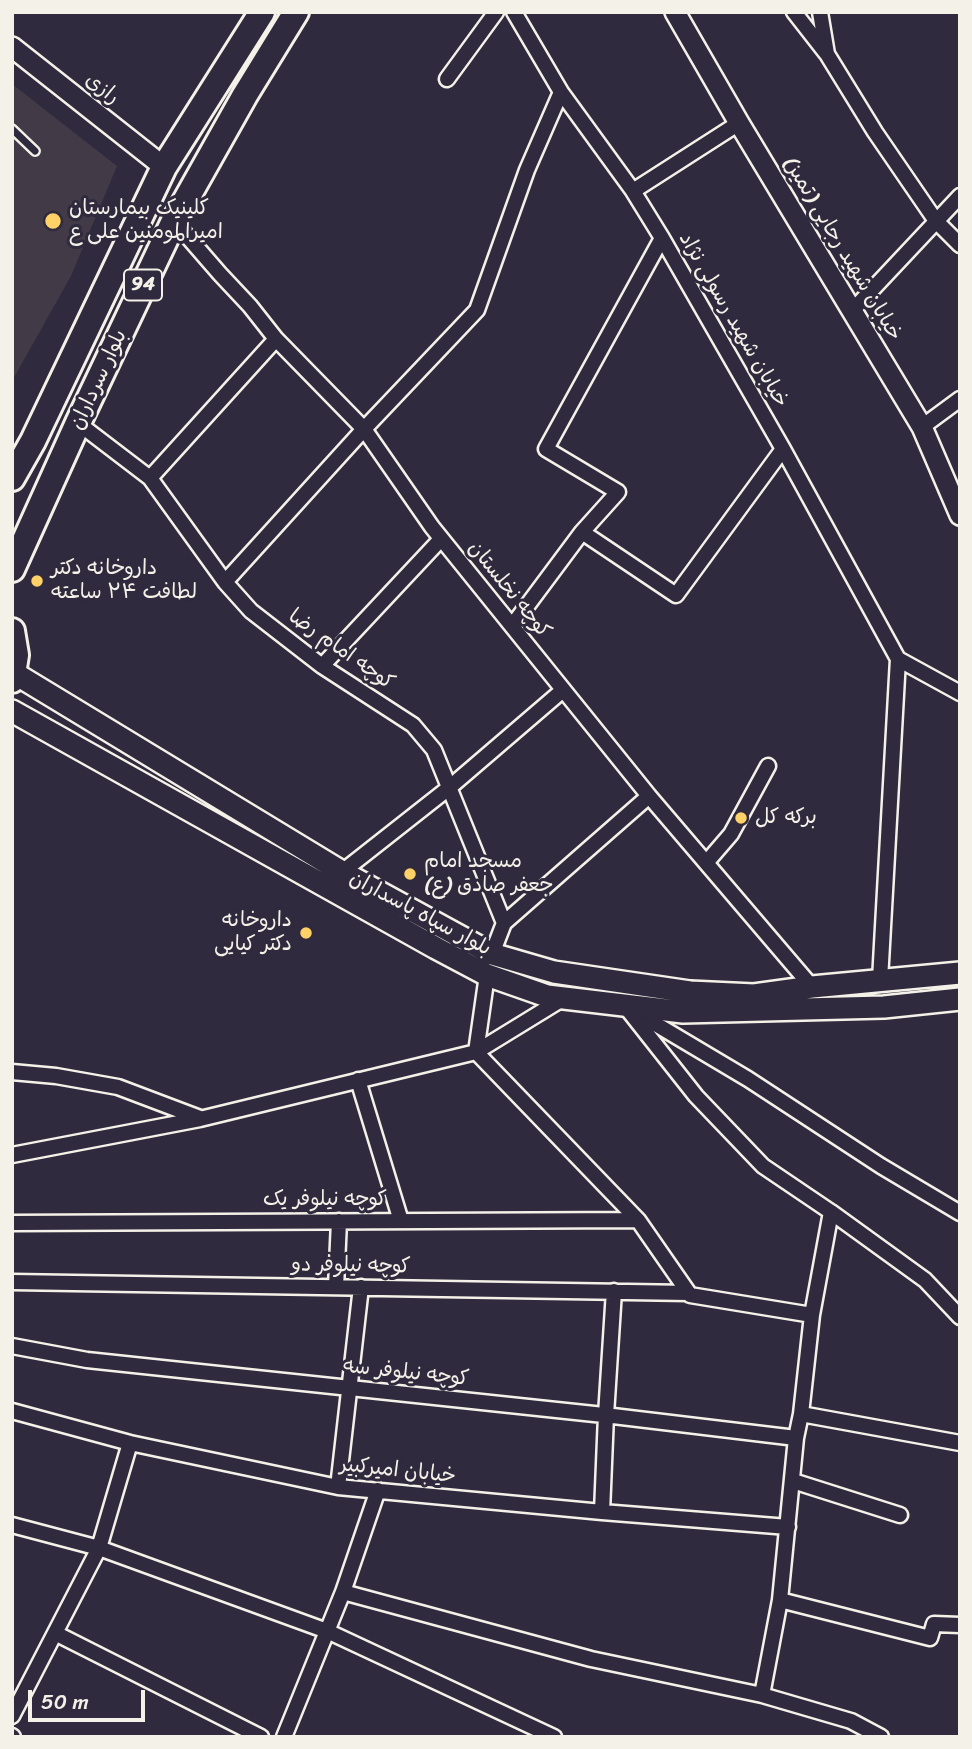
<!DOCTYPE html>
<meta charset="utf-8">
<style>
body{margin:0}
#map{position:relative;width:972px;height:1749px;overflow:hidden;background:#2f2a3d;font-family:Sriracha,sans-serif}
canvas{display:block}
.frame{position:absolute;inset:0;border:14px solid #f4f1e8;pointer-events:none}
.scale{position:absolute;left:28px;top:1690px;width:117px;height:32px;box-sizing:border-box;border:4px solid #f4f1e8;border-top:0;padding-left:9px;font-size:21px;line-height:24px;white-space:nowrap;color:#f4f1e8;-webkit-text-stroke:5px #2f2a3d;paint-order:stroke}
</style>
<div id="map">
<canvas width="972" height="1749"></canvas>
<div class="frame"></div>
<div class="scale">50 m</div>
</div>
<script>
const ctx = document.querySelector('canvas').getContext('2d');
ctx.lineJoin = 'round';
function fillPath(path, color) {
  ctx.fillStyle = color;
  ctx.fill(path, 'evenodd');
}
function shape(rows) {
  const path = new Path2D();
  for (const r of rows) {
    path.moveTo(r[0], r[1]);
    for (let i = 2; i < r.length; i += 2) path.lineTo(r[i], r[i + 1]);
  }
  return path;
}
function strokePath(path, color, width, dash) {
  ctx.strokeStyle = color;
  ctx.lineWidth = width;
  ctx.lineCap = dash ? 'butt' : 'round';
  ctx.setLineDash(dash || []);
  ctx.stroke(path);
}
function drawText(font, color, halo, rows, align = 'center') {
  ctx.font = font + ' Sriracha,"Playpen Sans Arabic",sans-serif';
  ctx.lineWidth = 6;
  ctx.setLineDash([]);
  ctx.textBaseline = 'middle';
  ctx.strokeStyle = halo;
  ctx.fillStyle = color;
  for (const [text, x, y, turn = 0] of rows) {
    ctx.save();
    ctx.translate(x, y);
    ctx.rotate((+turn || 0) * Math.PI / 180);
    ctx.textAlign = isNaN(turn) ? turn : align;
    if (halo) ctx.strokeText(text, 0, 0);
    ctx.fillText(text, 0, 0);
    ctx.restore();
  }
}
const built = shape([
 [12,84,117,166,71,276,12,381]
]);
const service = shape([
 [12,129,35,151]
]);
const minor = shape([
 [514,12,561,92,633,191,662,238,783,449,898,659,880,980],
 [794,12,826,53],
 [820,12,827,54,875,132,936,221,960,245],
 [447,79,496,12],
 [633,191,739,123],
 [174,221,220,274,250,306,276,339,364,429,432,527,649,796,812,987],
 [852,311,960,196],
 [78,423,150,478,225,582,251,611,322,666,413,725,434,750,504,923,492,954],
 [922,427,960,399],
 [150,478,276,339],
 [582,532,618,492,546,449,662,238],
 [225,582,364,429,477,310,527,170,561,92],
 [512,626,582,532,676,595,783,449],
 [898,659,960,693],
 [322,666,441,539],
 [706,863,731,834,768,766],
 [342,872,450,787,563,690],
 [504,923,649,796],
 [625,1006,696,1096,763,1166,831,1212,925,1280,960,1317],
 [632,1010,748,1079,881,1166,960,1213],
 [476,1052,638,1220,690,1295,812,1315],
 [476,1052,487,975],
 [12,1072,56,1076,118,1087,200,1118],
 [358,1080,401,1221],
 [12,1155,200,1119,476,1052,564,998],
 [12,1223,638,1220],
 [12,1282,689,1293],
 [336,1287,339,1221],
 [12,1346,87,1360,613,1416,796,1438],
 [12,1411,130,1443,338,1487,602,1512,788,1527],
 [801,1414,960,1443],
 [793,1481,900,1515],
 [338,1487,361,1287],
 [602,1512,606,1415,614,1291],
 [12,1525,99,1548,327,1631,554,1737],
 [343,1592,591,1659,762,1695,851,1721,881,1737],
 [780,1600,930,1638,934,1624,960,1625],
 [55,1633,261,1737],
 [762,1695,780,1600,796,1438,801,1414,812,1315,831,1212],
 [12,1716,99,1548,130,1443],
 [12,1736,13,1737],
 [284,1737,343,1592,378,1490]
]);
const tertiary = shape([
 [675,12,739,123,922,427,960,515],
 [12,47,164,167]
]);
const secondary = shape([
 [14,673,342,872,492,954,554,972,690,992,754,995,812,987,960,973],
 [12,711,436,948,487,975,547,996,683,1012,884,1007,960,999]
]);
const trunk = shape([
 [12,478,33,441,164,167,262,12],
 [12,569,78,423,174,221,245,95,296,12],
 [12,631,16,655,12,680]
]);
const markers = [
 [53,221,9,"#ffd166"],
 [37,581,7,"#ffd166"],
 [741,818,7,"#ffd166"],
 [410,874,7,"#ffd166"],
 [306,933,7,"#ffd166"]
];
const shields = [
 [143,285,38]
];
const shieldNames = [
 ["94",143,285]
];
const streetNames = [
 ["رازی",102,89,38],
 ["خیابان شهید رجایی (تمیز)",842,249,59],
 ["خیابان شهید رسولی نژاد",733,320,60],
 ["بلوار سرداران",99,380,-65],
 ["کوچه نخلستان",509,590,51],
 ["کوچه امام رضا",341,650,35],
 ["بلوار سپاه پاسداران",420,914,28],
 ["کوچه نیلوفر یک",325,1200],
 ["کوچه نیلوفر دو",351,1266,1],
 ["کوچه نیلوفر سه",406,1373,6],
 ["خیابان امیرکبیر",398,1471,6]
];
const poiNames = [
 ["کلینیک بیمارستان",69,209],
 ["امیرالمومنین علی ع",69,233],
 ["داروخانه دکتر",51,569],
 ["لطافت ۲۴ ساعته",51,593],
 ["برکه کل",755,818],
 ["مسجد امام",424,862],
 ["جعفر صادق (ع)",424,886],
 ["داروخانه",292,921,"right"],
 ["دکتر کیایی",292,945,"right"]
];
fillPath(built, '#423a47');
strokePath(service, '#f4f1e8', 12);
strokePath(minor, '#f4f1e8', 19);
strokePath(tertiary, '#f4f1e8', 24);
strokePath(secondary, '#f4f1e8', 26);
strokePath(trunk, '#f4f1e8', 30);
strokePath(service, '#2f2a3d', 7);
strokePath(minor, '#2f2a3d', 14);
strokePath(tertiary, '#2f2a3d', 19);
strokePath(secondary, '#2f2a3d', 21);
strokePath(trunk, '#2f2a3d', 24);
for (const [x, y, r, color] of markers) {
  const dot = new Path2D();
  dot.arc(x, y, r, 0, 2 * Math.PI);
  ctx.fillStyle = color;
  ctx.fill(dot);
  strokePath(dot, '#2f2a3d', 2.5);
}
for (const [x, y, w] of shields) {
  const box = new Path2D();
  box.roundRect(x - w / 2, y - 15.5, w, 31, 5);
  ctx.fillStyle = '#2f2a3d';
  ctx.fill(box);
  strokePath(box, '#f4f1e8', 2);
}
drawText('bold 19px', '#f4f1e8', null, shieldNames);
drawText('21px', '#f4f1e8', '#2f2a3d', streetNames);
drawText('21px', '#f4f1e8', '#2f2a3d', poiNames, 'left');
</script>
